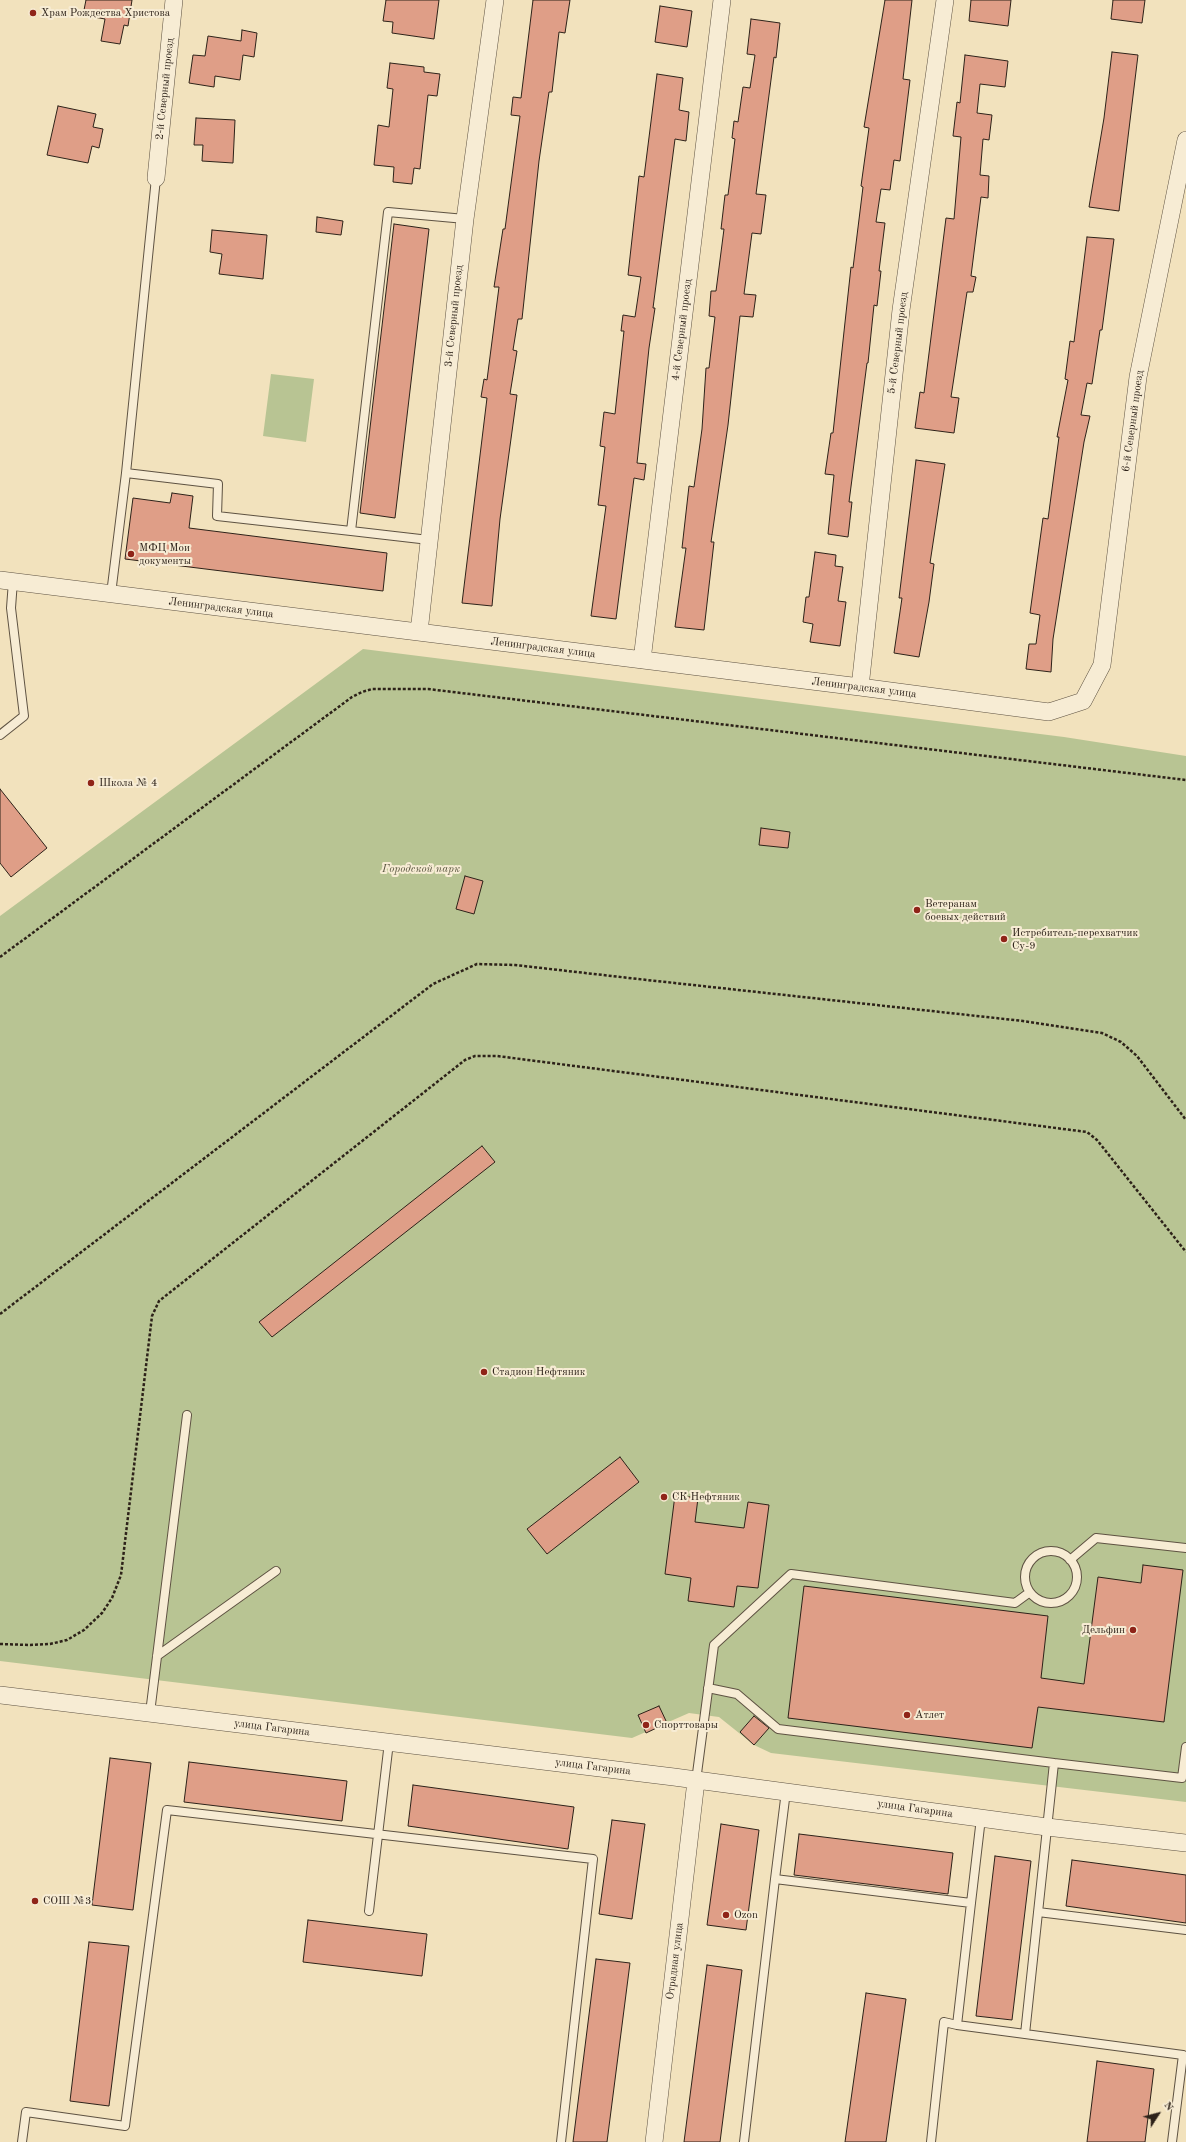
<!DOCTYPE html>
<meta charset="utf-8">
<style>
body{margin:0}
#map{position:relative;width:1186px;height:2142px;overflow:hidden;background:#f2e2bd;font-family:"Old Standard TT",serif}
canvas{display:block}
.north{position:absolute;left:1138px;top:2094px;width:40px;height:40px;-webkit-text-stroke:3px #f7ecd4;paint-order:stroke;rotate:54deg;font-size:11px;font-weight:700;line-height:16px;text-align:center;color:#2d2219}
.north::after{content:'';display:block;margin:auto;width:14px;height:18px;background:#2d2219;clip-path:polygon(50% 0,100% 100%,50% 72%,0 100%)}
</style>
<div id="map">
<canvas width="1186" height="2142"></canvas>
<div class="north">N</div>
</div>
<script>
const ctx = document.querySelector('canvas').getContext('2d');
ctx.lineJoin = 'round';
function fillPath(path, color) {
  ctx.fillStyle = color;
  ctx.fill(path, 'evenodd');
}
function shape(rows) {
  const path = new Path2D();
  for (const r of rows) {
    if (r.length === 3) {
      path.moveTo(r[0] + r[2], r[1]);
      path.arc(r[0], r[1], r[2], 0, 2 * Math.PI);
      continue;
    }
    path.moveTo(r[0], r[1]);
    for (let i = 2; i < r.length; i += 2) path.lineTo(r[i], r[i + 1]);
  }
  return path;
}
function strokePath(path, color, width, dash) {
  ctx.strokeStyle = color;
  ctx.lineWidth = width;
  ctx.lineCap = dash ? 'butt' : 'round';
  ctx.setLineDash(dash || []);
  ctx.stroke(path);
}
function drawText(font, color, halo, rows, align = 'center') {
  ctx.font = font + ' "Old Standard TT",serif';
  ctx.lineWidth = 4;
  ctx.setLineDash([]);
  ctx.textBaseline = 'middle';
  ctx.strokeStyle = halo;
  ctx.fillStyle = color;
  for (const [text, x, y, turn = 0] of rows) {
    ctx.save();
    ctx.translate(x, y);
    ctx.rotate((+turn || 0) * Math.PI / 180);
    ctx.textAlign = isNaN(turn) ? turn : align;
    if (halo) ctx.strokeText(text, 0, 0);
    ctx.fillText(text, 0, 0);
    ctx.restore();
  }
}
const green = shape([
 [271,374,314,379,306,442,263,436],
 [363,649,1064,737,1186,756,1186,1802,771,1753,754,1745,719,1717,689,1713,632,1738,0,1661,0,916]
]);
const building = shape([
 [86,0,132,0,128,26,124,25,120,44,101,41,105,19,83,15,86,0],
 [386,0,439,0,434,39,392,33,393,22,383,21,386,0],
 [533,0,570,0,565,33,559,32,552,92,549,92,539,161,522,319,518,319,513,350,517,351,510,394,517,395,500,519,492,606,462,603,487,398,481,397,484,379,487,380,499,287,494,287,503,229,505,229,520,116,511,115,513,97,521,98,533,0],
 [885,0,912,0,903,79,910,80,900,161,894,160,890,190,881,189,876,222,885,223,879,271,881,271,877,306,874,305,868,363,867,363,849,502,852,502,848,537,828,534,834,475,825,474,831,433,833,433,851,267,853,268,863,187,861,186,869,128,864,127,885,0],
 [971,0,1011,0,1008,26,969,21,971,0],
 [1113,0,1145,0,1142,23,1111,19,1113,0],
 [660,6,692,11,687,47,655,42,660,6],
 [751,19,780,23,776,58,774,57,756,194,766,195,761,234,752,233,744,294,756,295,753,317,740,316,728,425,711,542,714,542,704,630,675,627,686,548,682,548,689,486,694,487,702,429,706,368,709,368,715,317,709,316,711,291,716,291,724,229,721,229,725,195,728,195,735,139,732,138,734,121,738,122,743,87,750,88,755,55,747,54,751,19],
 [242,30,257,33,254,57,243,55,240,80,215,76,214,87,189,83,193,55,205,56,208,36,241,41,242,30],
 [1112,52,1138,55,1119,211,1089,207,1104,118,1112,52],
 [965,55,1008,61,1005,87,980,84,977,113,992,115,989,140,983,139,980,175,989,176,988,198,981,197,971,276,976,277,973,292,967,292,951,397,959,398,954,433,915,428,920,392,924,393,946,218,954,219,961,137,953,136,957,102,960,103,965,55],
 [390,63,424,67,424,72,440,74,437,96,428,95,420,169,414,168,412,184,393,182,394,167,374,165,378,125,389,127,393,89,387,88,390,63],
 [657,74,683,78,679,110,689,112,686,141,675,139,653,308,655,308,649,348,637,463,646,464,644,480,634,478,616,619,591,616,606,506,598,505,605,447,600,446,604,412,615,414,624,331,621,331,623,315,635,317,641,277,628,275,639,176,644,177,657,74],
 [58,106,96,114,93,127,103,129,99,148,92,146,88,163,47,155,58,106],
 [196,118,235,120,233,163,202,161,203,145,194,145,196,118],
 [317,217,343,221,341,235,316,232,317,217],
 [394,224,429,229,395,518,360,513,394,224],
 [212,230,267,235,263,279,219,274,222,254,210,252,212,230],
 [1087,237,1114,239,1102,330,1100,330,1092,384,1087,383,1081,415,1090,416,1084,442,1053,639,1051,672,1026,669,1029,644,1036,644,1040,615,1030,613,1043,518,1048,519,1059,437,1057,437,1068,380,1065,379,1070,341,1074,342,1087,237],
 [916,460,945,464,930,563,934,564,929,602,919,657,894,653,902,598,899,598,916,460],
 [172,493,193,496,189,528,387,553,383,591,125,559,133,498,170,503,172,493],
 [815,552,836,555,835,566,843,567,838,601,846,602,840,646,810,642,813,624,803,622,806,597,809,597,815,552],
 [0,789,47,848,11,877,0,863,0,789],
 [761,828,790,832,788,848,759,845,761,828],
 [465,876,483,881,474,914,456,909,465,876],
 [482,1146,495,1162,272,1337,259,1322,482,1146],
 [620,1457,639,1482,547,1554,527,1529,620,1457],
 [675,1495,698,1498,695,1522,744,1528,748,1502,769,1505,758,1588,737,1586,734,1607,688,1601,691,1578,665,1574,675,1495],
 [1143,1565,1183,1570,1164,1722,1038,1707,1032,1748,788,1718,804,1586,1048,1616,1041,1678,1084,1684,1098,1577,1141,1583,1143,1565],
 [659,1706,667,1723,646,1733,638,1715,659,1706],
 [754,1716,769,1728,754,1745,740,1732,754,1716],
 [110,1758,151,1763,133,1910,92,1905,110,1758],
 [189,1762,347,1781,342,1821,184,1802,189,1762],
 [413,1785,574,1807,568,1849,408,1826,413,1785],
 [612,1820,645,1824,632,1919,599,1914,612,1820],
 [721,1824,759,1830,746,1930,707,1925,721,1824],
 [799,1834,953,1853,948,1894,794,1875,799,1834],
 [995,1856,1031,1861,1012,2020,976,2016,995,1856],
 [1072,1860,1186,1875,1186,1923,1066,1906,1072,1860],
 [308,1920,427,1934,422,1976,303,1962,308,1920],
 [89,1942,129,1946,109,2106,70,2101,89,1942],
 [596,1959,630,1963,607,2142,573,2142,596,1959],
 [707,1965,742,1970,720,2142,684,2142,707,1965],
 [866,1993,906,1999,886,2142,845,2142,866,1993],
 [1097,2061,1154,2069,1145,2142,1087,2142,1097,2061]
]);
const path = shape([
 [0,957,352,697,362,692,372,689,428,689,1186,780],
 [0,1314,433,984,477,964,515,965,638,979,1023,1021,1102,1033,1121,1042,1137,1056,1186,1120],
 [0,1644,30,1645,50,1644,67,1640,84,1630,102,1613,112,1598,121,1575,152,1316,159,1301,465,1060,475,1056,497,1056,1087,1132,1097,1140,1186,1252]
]);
const service = shape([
 [126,473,156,178],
 [351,531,429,540],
 [111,594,126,473,218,484,217,516,351,531,388,212,465,219],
 [0,735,24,716,11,608,13,581],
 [1051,1577,26],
 [1070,1560,1096,1538,1186,1548],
 [157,1656,276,1571],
 [708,1688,737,1694,778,1729,1054,1763],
 [150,1713,187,1415],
 [696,1781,714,1645,791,1574,1015,1603,1030,1592],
 [786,1791,775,1879,971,1903,981,1818],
 [971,1903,957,2025,1025,2034,1054,1763,1182,1778,1186,1747],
 [369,1911,389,1742],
 [1038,1912,1186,1930],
 [1025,2034,1183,2055,1172,2142],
 [22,2142,26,2112,125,2126,167,1810,593,1859,561,2142],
 [744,2142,775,1879],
 [931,2142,944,2022,957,2025]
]);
const minor = shape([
 [156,178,174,0],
 [0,580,860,687,1049,712,1083,701,1102,665,1138,377,1186,140],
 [419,632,465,219,495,0],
 [642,660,722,0],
 [860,687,901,310,945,0],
 [0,1695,674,1777,1047,1827,1186,1843],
 [654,2142,696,1781]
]);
const markers = [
 [33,13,4,"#8f2418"],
 [131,554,4,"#8f2418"],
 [91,783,4,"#8f2418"],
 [917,910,4,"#8f2418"],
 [1004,939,4,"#8f2418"],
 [484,1372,4,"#8f2418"],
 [664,1497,4,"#8f2418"],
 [1133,1630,4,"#8f2418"],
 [907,1715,4,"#8f2418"],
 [646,1725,4,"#8f2418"],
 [35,1901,4,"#8f2418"],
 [726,1915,4,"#8f2418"]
];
const poiNames = [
 ["Храм Рождества Христова",41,13],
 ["МФЦ Мои",139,548],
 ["документы",139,561],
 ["Школа № 4",99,783],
 ["Ветеранам",925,904],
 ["боевых действий",925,917],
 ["Истребитель-перехватчик",1012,933],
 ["Су-9",1012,946],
 ["Стадион Нефтяник",492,1372],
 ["СК Нефтяник",672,1497],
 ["Дельфин",1125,1630,"right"],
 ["Атлет",915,1715],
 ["Спорттовары",654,1725],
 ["СОШ №3",43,1901],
 ["Ozon",734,1915]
];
const streetNames = [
 ["2-й Северный проезд",165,89,-84],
 ["3-й Северный проезд",454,316,-84],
 ["4-й Северный проезд",682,330,-83],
 ["5-й Северный проезд",898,343,-83],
 ["6-й Северный проезд",1133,421,-82],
 ["Ленинградская улица",221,608,7],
 ["Ленинградская улица",543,648,7],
 ["Ленинградская улица",864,688,7],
 ["улица Гагарина",272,1728,7],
 ["улица Гагарина",593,1767,7],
 ["улица Гагарина",915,1809,8],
 ["Отрадная улица",675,1961,-83]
];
const parkNames = [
 ["Городской парк",421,869]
];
fillPath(green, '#b8c493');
fillPath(building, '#df9e87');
strokePath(building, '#2d2219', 1);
strokePath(service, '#5e5242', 10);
strokePath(minor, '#5e5242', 18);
strokePath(path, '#2d2219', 2.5, [3, 2]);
strokePath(service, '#f7ecd4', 8);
strokePath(minor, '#f7ecd4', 17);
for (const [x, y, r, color] of markers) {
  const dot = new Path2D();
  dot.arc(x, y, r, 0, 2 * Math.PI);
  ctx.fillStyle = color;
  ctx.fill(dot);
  strokePath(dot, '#f7ecd4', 1.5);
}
drawText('11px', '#2d2219', '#f7ecd4', poiNames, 'left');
drawText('11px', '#2d2219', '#f7ecd4', streetNames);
drawText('italic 11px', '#57533e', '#f7ecd4', parkNames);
</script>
